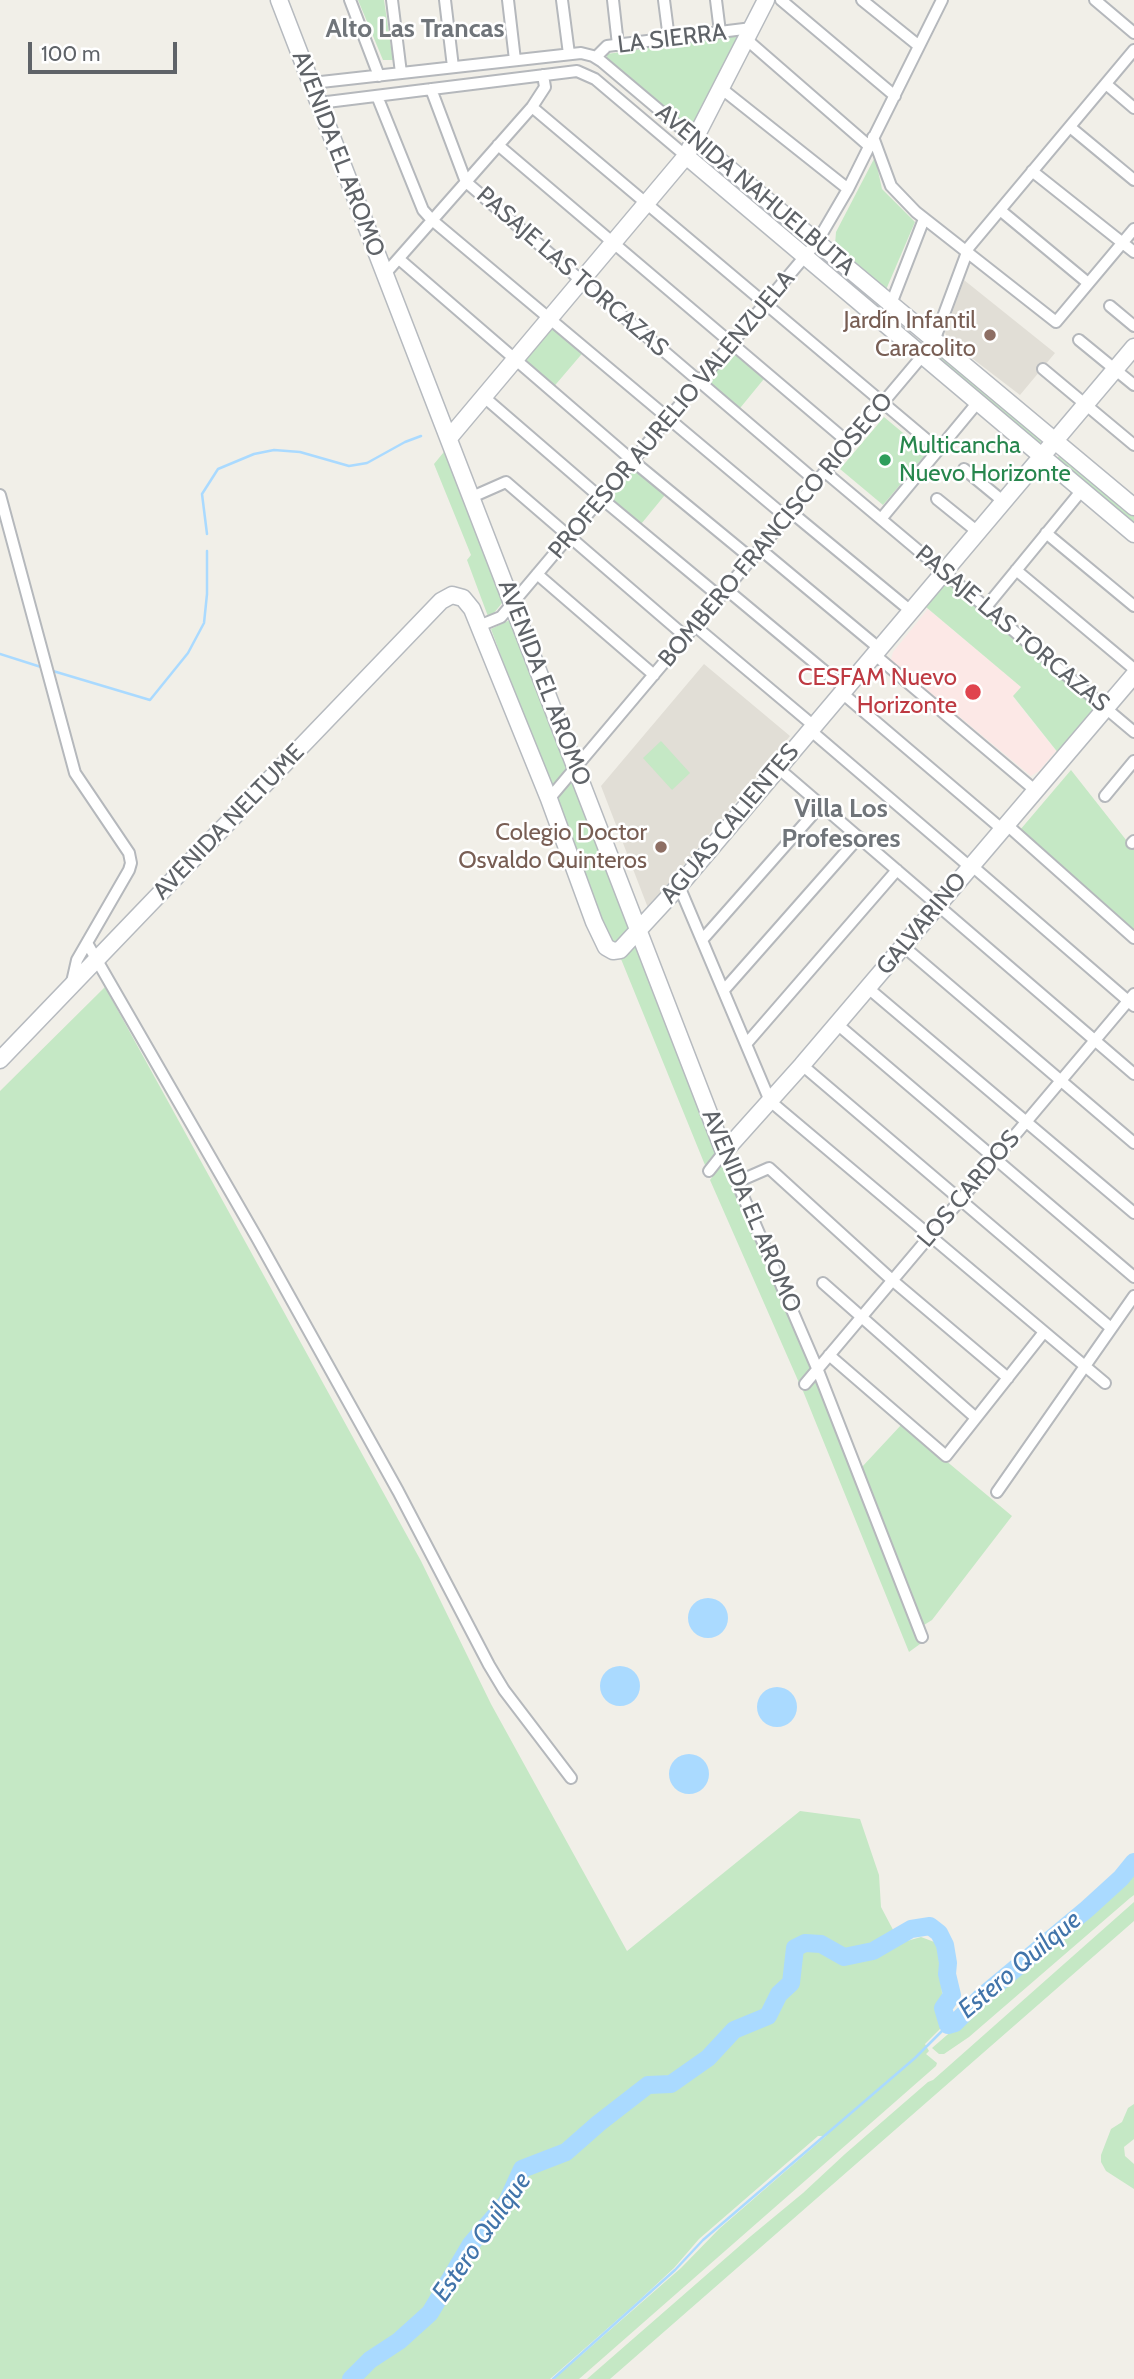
<!DOCTYPE html>
<meta charset="utf-8">
<style>
body{margin:0}
#map{position:relative;width:1134px;height:2379px;overflow:hidden;background:#f1efe8;font-family:Cabin,sans-serif}
canvas{display:block}
.scale{position:absolute;left:28px;top:42px;width:149px;height:32px;box-sizing:border-box;border:4px solid #5f6368;border-top:0;padding-left:9px;font-size:21px;line-height:24px;white-space:nowrap;color:#5f6368;-webkit-text-stroke:5px #fff;paint-order:stroke}
</style>
<div id="map">
<canvas width="1134" height="2379"></canvas>
<div class="scale">100 m</div>
</div>
<script>
const ctx = document.querySelector('canvas').getContext('2d');
ctx.lineJoin = 'round';
function fillPath(path, color) {
  ctx.fillStyle = color;
  ctx.fill(path, 'evenodd');
}
function shape(rows) {
  const path = new Path2D();
  for (const r of rows) {
    if (r.length === 3) {
      path.moveTo(r[0] + r[2], r[1]);
      path.arc(r[0], r[1], r[2], 0, 2 * Math.PI);
      continue;
    }
    path.moveTo(r[0], r[1]);
    for (let i = 2; i < r.length; i += 2) path.lineTo(r[i], r[i + 1]);
  }
  return path;
}
function strokePath(path, color, width, dash) {
  ctx.strokeStyle = color;
  ctx.lineWidth = width;
  ctx.lineCap = dash ? 'butt' : 'round';
  ctx.setLineDash(dash || []);
  ctx.stroke(path);
}
function drawText(font, color, halo, rows, align = 'center') {
  ctx.font = font + ' Cabin,sans-serif';
  ctx.lineWidth = 5;
  ctx.setLineDash([]);
  ctx.textBaseline = 'middle';
  ctx.strokeStyle = halo;
  ctx.fillStyle = color;
  for (const [text, x, y, turn = 0] of rows) {
    ctx.save();
    ctx.translate(x, y);
    ctx.rotate((+turn || 0) * Math.PI / 180);
    ctx.textAlign = isNaN(turn) ? turn : align;
    if (halo) ctx.strokeText(text, 0, 0);
    ctx.fillText(text, 0, 0);
    ctx.restore();
  }
}
const education = shape([
 [964,280,1055,353,1020,395,947,339,945,332],
 [704,664,790,736,648,908,601,786]
]);
const medical = shape([
 [928,609,1021,687,1013,697,1056,751,1039,771,1031,776,891,660,893,652]
]);
const green = shape([
 [358,0,384,0,393,60,383,60],
 [731,36,742,36,699,121,688,126,607,58,607,54],
 [875,157,882,189,915,222,885,292,835,245,836,232],
 [549,319,586,349,551,390,515,359],
 [732,344,768,374,736,413,700,382],
 [937,351,1043,439,1038,446,932,356],
 [884,417,927,453,883,505,840,469],
 [448,447,507,597,489,619,467,560,471,555,434,464],
 [1061,454,1134,516,1134,525,1055,460],
 [633,461,669,490,637,529,601,498],
 [945,573,1106,708,1063,759,1013,696,1021,687,920,602],
 [514,618,570,767,550,789,491,629],
 [661,741,690,773,672,790,643,758],
 [576,768,639,929,613,951,549,799],
 [1071,770,1134,850,1134,931,1020,830],
 [639,943,720,1151,707,1170,621,959],
 [105,987,421,1561,491,1704,627,1951,800,1811,860,1819,879,1875,881,1907,900,1943,921,1937,937,1943,943,1964,941,1978,944,2025,925,2044,929,2051,926,2054,937,2063,936,2066,579,2379,554,2379,681,2268,719,2229,826,2136,818,2136,699,2239,674,2268,633,2306,550,2379,0,2379,0,1091],
 [723,1162,813,1370,800,1385,710,1180],
 [816,1375,920,1644,909,1652,803,1391],
 [902,1424,1012,1516,932,1620,924,1625,861,1468],
 [1134,1873,1134,1895,1130,1898,969,2037,944,2054,939,2054,932,2048],
 [1134,1902,1134,1921,610,2379,587,2379,751,2236,803,2193,845,2154,928,2082,933,2080],
 [1134,2104,1134,2139,1124,2147,1125,2156,1134,2164,1134,2189,1106,2171,1101,2162,1101,2155,1111,2129,1122,2122,1128,2108]
]);
const water = shape([
 [708,1618,20],
 [620,1686,20],
 [777,1707,20],
 [689,1774,20]
]);
const stream = shape([
 [207,534,202,494,218,469,254,454,274,450,300,452,349,466,367,463,405,442,421,436],
 [0,654,41,667],
 [53,671,150,700,188,653,204,623,207,594,207,551],
 [553,2379,675,2270,703,2240,915,2058,948,2025]
]);
const river = shape([
 [351,2379,370,2360,399,2341,430,2313,471,2244,507,2202,522,2169,566,2152,599,2123,648,2085,671,2084,708,2058,734,2030,768,2016,779,1994,791,1983,795,1948,805,1943,821,1944,844,1957,873,1951,911,1929,930,1926,939,1933,945,1945,948,1963,947,1974,952,1995,943,2008,948,2025,955,2023,980,1998,1087,1909,1121,1878,1134,1862]
]);
const street = shape([
 [350,0,379,76],
 [392,0,401,73],
 [445,0,453,67],
 [508,0,515,60],
 [562,0,569,54],
 [613,0,618,45],
 [664,0,669,39],
 [716,0,720,32],
 [781,0,895,96],
 [862,0,919,46],
 [1095,0,1134,33],
 [746,39,869,146],
 [596,57,607,46,752,28],
 [312,83,581,53,593,56,601,61,696,141],
 [1106,84,1134,108],
 [431,89,466,182,817,482],
 [722,89,848,189],
 [377,96,423,210,432,220,786,517],
 [319,103,577,71,595,79,686,156],
 [532,107,939,450],
 [1070,127,1134,180],
 [873,137,891,186,916,212,1056,322,1134,229],
 [498,145,849,443],
 [1032,171,1134,252],
 [1000,210,1088,283],
 [399,259,633,461,752,559],
 [384,275,532,107,545,87,543,75],
 [891,304,924,219],
 [1110,306,1134,326],
 [1079,340,1134,385],
 [1043,369,1134,445],
 [484,397,601,498,720,597],
 [964,469,1004,502],
 [825,472,1134,732],
 [0,495,75,773,129,853,131,863,129,870,77,960,72,982],
 [472,497,506,482,686,637],
 [937,499,979,533],
 [791,512,912,612],
 [881,519,978,402],
 [1046,533,1134,606],
 [760,549,880,649],
 [1016,570,1134,669],
 [537,574,654,675],
 [726,589,846,689],
 [986,607,1082,490],
 [479,626,501,617,817,242,848,189,942,0],
 [695,626,814,726],
 [875,655,1036,791],
 [842,693,1003,830],
 [810,730,970,867],
 [778,768,1134,1074],
 [1105,796,1134,761],
 [549,799,929,348,937,333,969,247,1134,50],
 [1007,825,1134,938],
 [1132,843,1134,841],
 [971,865,1134,1006],
 [679,886,770,1101,1105,1383],
 [702,940,821,805],
 [87,943,257,1238,398,1491,489,1665,504,1690,571,1778],
 [903,946,1134,1143],
 [868,988,1134,1213],
 [724,990,859,837],
 [837,1024,1134,1277],
 [747,1043,897,870],
 [802,1065,1111,1328],
 [709,1171,724,1152,817,1368,922,1637],
 [737,1182,769,1168,892,1280,1008,1378],
 [823,1283,976,1418],
 [829,1355,946,1456,1044,1332],
 [805,1384,1134,994],
 [997,1492,1134,1296]
]);
const secondary = shape([
 [279,0,724,1152,802,1065,1134,675],
 [696,141,1134,507],
 [686,156,1134,534],
 [449,438,686,156,766,0],
 [0,1060,441,601,452,595,463,598,472,609,549,799,594,922,606,947,613,951,620,950,679,886,1134,347]
]);
const markers = [
 [990,335,7,"#8d6e63"],
 [885,460,7,"#2e9e5b"],
 [973,692,9,"#e0444e"],
 [661,847,7,"#8d6e63"]
];
const streetNames = [
 ["LA SIERRA",672,39,-7],
 ["AVENIDA EL AROMO",338,154,69],
 ["AVENIDA NAHUELBUTA",755,190,40],
 ["PASAJE LAS TORCAZAS",572,272,41],
 ["PROFESOR AURELIO VALENZUELA",672,415,-50],
 ["BOMBERO FRANCISCO RIOSECO",776,530,-50],
 ["PASAJE LAS TORCAZAS",1012,629,40],
 ["AVENIDA EL AROMO",544,683,69],
 ["AVENIDA NELTUME",229,822,-46],
 ["AGUAS CALIENTES",730,824,-50],
 ["GALVARINO",922,924,-50],
 ["LOS CARDOS",969,1189,-50],
 ["AVENIDA EL AROMO",751,1211,67]
];
const educationNames = [
 ["Jardín Infantil",976,321],
 ["Caracolito",976,349],
 ["Colegio Doctor",647,833],
 ["Osvaldo Quinteros",647,861]
];
const leisureNames = [
 ["Multicancha",899,446],
 ["Nuevo Horizonte",899,474]
];
const healthNames = [
 ["CESFAM Nuevo",957,678],
 ["Horizonte",957,706]
];
const neighbourhoodNames = [
 ["Alto Las Trancas",415,29],
 ["Villa Los",841,809],
 ["Profesores",841,839]
];
const waterNames = [
 ["Estero Quilque",1020,1965,-40],
 ["Estero Quilque",482,2237,-55]
];
fillPath(education, '#e1ded6');
fillPath(medical, '#fce8e6');
fillPath(green, '#c5e8c5');
fillPath(water, '#aadaff');
strokePath(stream, '#aadaff', 2.5);
strokePath(river, '#aadaff', 18);
strokePath(street, '#b5b8bc', 14);
strokePath(secondary, '#b6babf', 19);
strokePath(street, '#fff', 10);
strokePath(secondary, '#fff', 16);
for (const [x, y, r, color] of markers) {
  const dot = new Path2D();
  dot.arc(x, y, r, 0, 2 * Math.PI);
  ctx.fillStyle = color;
  ctx.fill(dot);
  strokePath(dot, '#fff', 2.5);
}
drawText('24px', '#5f6368', '#fff', streetNames);
drawText('24px', '#785e54', '#fff', educationNames, 'right');
drawText('24px', '#27864d', '#fff', leisureNames, 'left');
drawText('24px', '#be3a42', '#fff', healthNames, 'right');
drawText('bold 26px', '#70757a', '#fff', neighbourhoodNames);
drawText('italic 26px', '#4174aa', '#fff', waterNames);
</script>
